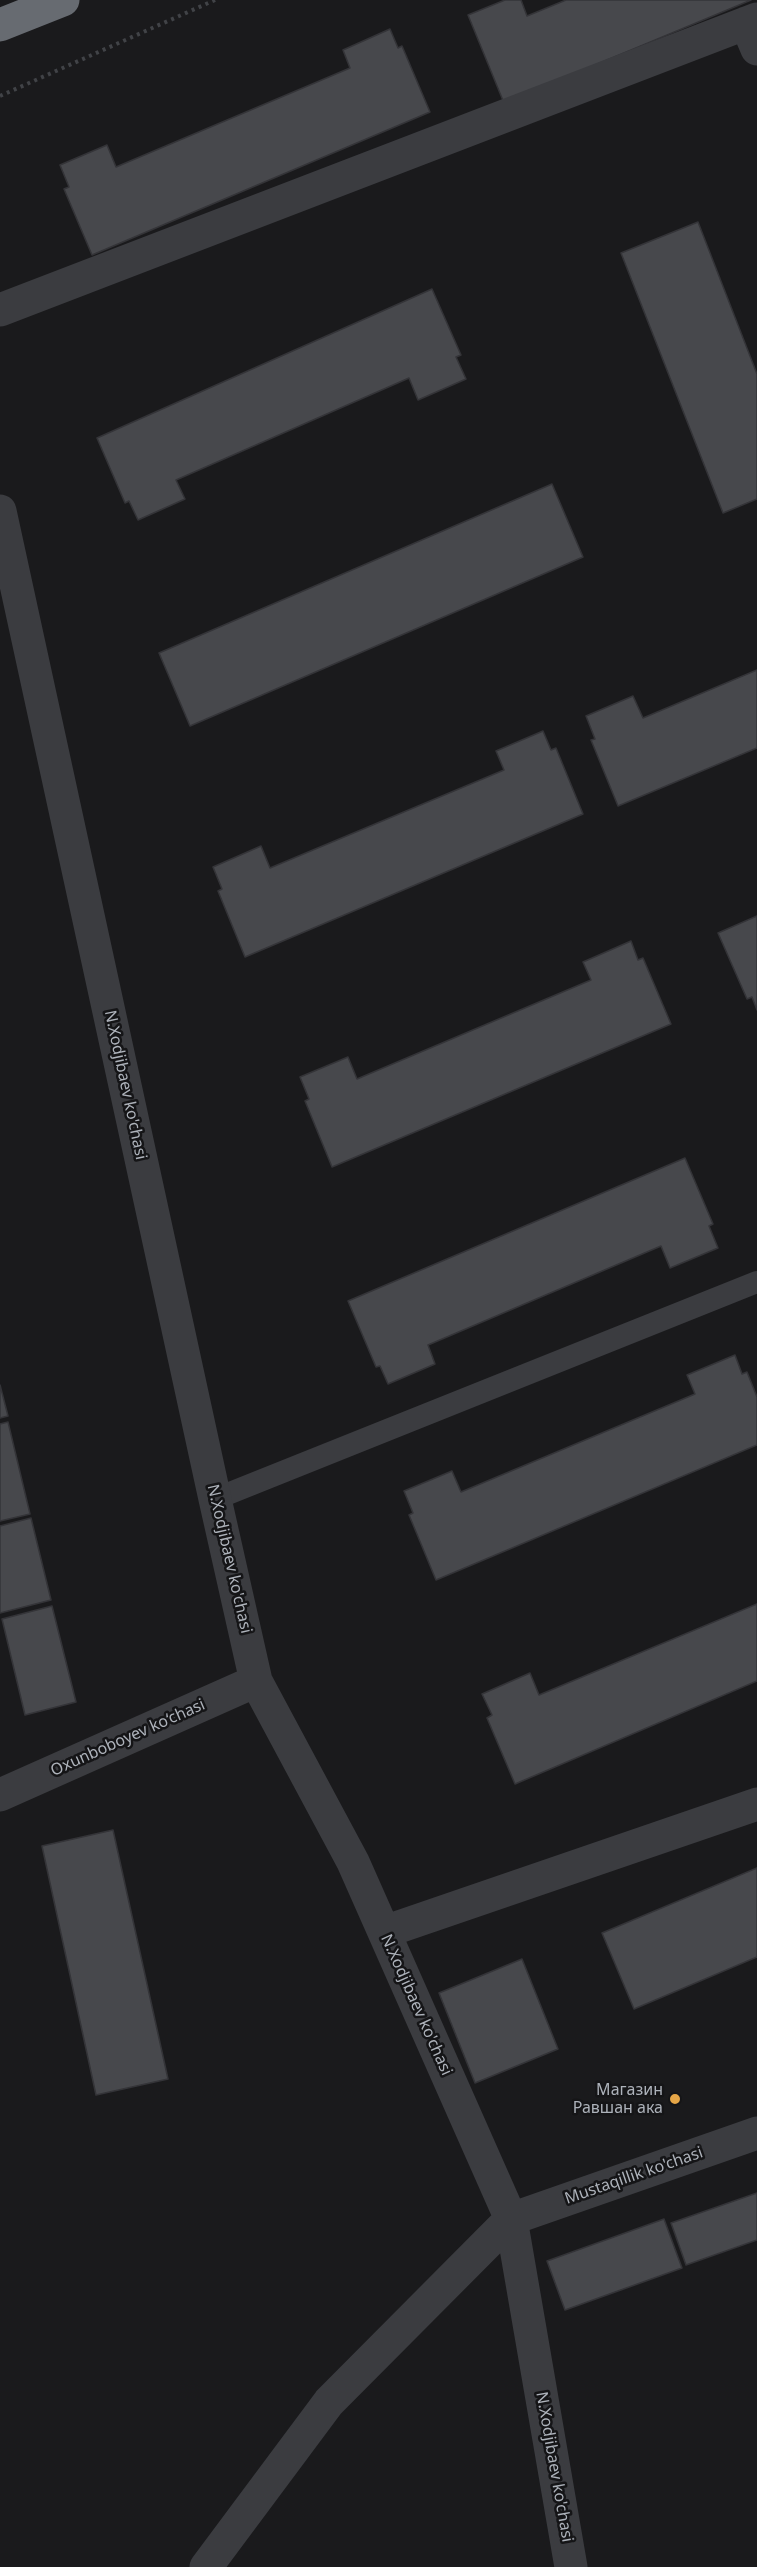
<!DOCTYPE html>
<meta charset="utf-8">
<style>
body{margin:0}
canvas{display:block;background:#1a1a1c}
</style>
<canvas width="757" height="2567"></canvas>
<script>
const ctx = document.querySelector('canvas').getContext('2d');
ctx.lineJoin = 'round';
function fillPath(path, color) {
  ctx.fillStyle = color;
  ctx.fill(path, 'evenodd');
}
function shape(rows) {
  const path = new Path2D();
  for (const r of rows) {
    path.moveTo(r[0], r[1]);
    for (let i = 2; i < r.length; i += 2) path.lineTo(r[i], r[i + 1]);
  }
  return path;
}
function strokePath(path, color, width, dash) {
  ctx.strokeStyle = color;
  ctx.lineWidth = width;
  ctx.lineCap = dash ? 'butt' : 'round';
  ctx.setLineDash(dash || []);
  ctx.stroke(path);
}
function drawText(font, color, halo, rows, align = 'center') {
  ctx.font = font + ' "Noto Sans",sans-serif';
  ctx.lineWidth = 5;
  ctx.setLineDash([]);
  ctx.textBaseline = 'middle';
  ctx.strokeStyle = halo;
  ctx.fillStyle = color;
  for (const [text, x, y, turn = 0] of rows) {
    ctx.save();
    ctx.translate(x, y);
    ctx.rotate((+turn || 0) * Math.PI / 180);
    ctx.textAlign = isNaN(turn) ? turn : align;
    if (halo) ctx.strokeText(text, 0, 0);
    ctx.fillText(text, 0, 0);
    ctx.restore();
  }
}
const building = shape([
 [505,0,521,0,527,16,566,0,751,0,504,103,468,15,505,0],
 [390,29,398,48,402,46,430,112,92,255,64,189,69,187,60,165,107,145,116,167,350,68,343,50,390,29],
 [698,222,757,374,757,499,723,513,621,253,698,222],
 [432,289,461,355,456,357,466,379,418,400,409,378,176,480,185,499,138,520,129,501,125,503,97,438,432,289],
 [552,484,583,557,190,726,159,653,552,484],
 [757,670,757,748,618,806,591,740,595,739,586,716,633,696,643,718,757,670],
 [543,731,551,750,556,748,583,814,245,957,218,891,222,889,213,867,261,846,270,868,504,770,496,751,543,731],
 [757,916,757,1010,752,997,747,999,718,933,757,916],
 [631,941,638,960,643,958,671,1024,332,1167,305,1101,309,1099,300,1077,348,1057,357,1079,591,980,583,962,631,941],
 [685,1158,713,1224,709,1226,718,1248,670,1268,661,1246,428,1345,435,1364,388,1384,380,1366,376,1367,348,1301,685,1158],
 [735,1355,742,1374,747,1372,757,1397,757,1445,436,1580,409,1515,413,1513,404,1491,452,1471,461,1492,695,1394,687,1375,735,1355],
 [0,1385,8,1416,0,1418,0,1385],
 [8,1422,30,1514,0,1521,0,1424,8,1422],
 [31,1518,51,1600,0,1613,0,1526,31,1518],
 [757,1604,757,1681,515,1784,487,1718,492,1715,482,1694,530,1673,539,1695,757,1604],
 [52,1606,76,1702,25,1715,2,1619,52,1606],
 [113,1830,168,2079,96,2095,42,1846,113,1830],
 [757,1868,757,1957,634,2009,602,1933,757,1868],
 [522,1959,558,2049,475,2083,439,1993,522,1959],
 [757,2193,757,2240,686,2265,671,2223,757,2193],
 [664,2219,682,2268,565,2310,547,2261,664,2219]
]);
const path = shape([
 [0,96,215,0]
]);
const lane = shape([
 [215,1499,757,1282]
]);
const street = shape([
 [746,23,757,49],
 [0,310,757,19],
 [0,511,215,1499,256,1681,353,1862,511,2219,571,2567],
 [0,1795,256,1681],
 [384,1932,757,1804],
 [206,2567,329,2402,511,2219,757,2133]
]);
const highway = shape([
 [0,25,63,0]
]);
const markers = [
 [675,2099,6,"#e6a647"]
];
const streetNames = [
 ["N.Xodjibaev ko'chasi",125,1085,78],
 ["N.Xodjibaev ko'chasi",229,1559,77],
 ["Oxunboboyev ko‘chasi",128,1738,-24],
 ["N.Xodjibaev ko'chasi",416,2005,66],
 ["Mustaqillik ko'chasi",634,2176,-19],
 ["N.Xodjibaev ko'chasi",554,2467,80]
];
const poiNames = [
 ["Магазин",663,2090],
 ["Равшан ака",663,2108]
];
fillPath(building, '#47484c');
strokePath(building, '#343438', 1.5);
strokePath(path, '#414347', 4, [3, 4.5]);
strokePath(lane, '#3b3c40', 22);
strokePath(street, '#3b3c40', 33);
strokePath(highway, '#676b71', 33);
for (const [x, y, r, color] of markers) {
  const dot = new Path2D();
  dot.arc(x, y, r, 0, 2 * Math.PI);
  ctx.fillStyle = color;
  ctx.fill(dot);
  strokePath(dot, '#151517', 2);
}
drawText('16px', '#adb2ba', '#151517', streetNames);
drawText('16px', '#adb2ba', '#151517', poiNames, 'right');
</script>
